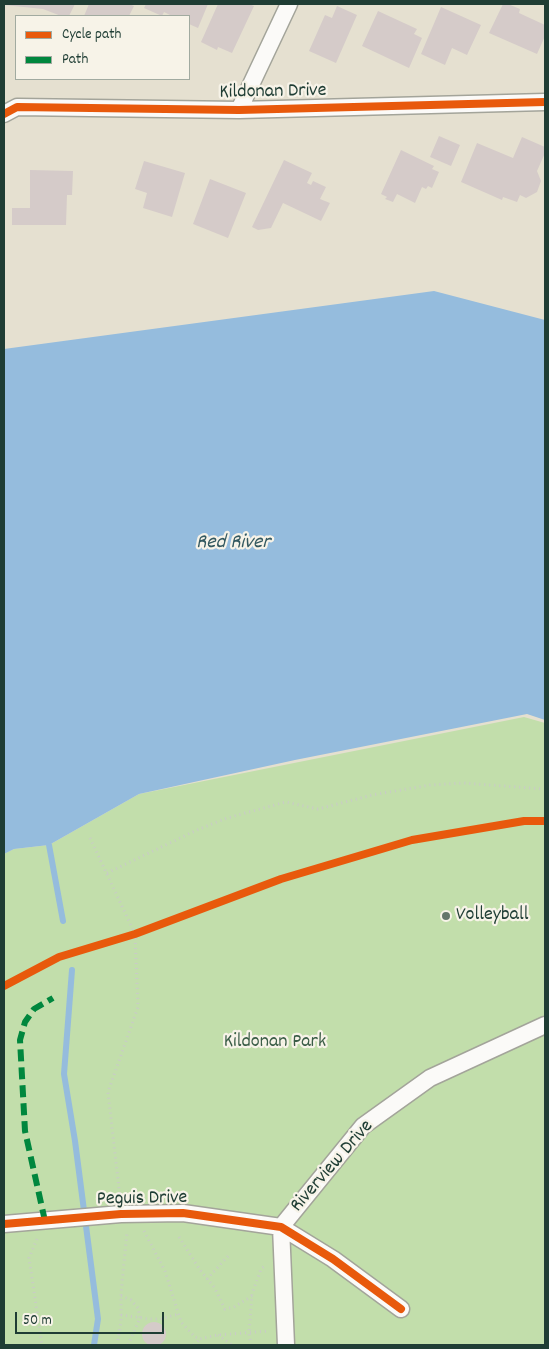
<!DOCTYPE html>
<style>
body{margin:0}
#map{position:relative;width:549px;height:1349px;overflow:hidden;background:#e5e0d0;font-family:Dekko,sans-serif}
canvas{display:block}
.frame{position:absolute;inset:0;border:5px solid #1f3d34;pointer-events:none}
.legend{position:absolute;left:15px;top:15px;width:175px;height:65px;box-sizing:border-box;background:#f7f3e8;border:1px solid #a1aaa0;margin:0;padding:6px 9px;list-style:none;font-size:15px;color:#1f3d34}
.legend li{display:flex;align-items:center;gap:10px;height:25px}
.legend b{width:25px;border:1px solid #a1aaa0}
.scale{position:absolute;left:15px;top:1312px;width:149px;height:22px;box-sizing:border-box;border:2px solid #1f3d34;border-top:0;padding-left:6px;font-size:15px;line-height:18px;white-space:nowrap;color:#1f3d34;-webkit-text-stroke:4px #f7f3e8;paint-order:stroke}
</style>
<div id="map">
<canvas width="549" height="1349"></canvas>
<div class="frame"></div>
<ul class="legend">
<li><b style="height:6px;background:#e8590c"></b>Cycle path</li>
<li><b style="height:6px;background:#00873e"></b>Path</li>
</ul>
<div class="scale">50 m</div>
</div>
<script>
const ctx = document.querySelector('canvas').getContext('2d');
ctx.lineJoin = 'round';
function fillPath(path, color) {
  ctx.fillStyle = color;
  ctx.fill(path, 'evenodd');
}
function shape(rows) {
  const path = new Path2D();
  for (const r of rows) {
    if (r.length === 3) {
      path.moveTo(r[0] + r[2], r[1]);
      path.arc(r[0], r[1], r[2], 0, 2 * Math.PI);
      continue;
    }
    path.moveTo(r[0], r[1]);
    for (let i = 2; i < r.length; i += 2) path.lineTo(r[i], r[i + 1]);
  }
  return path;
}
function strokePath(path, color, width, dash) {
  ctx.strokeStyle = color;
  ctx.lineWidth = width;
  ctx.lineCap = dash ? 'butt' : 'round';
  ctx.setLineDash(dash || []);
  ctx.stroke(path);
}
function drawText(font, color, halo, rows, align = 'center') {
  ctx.font = font + ' Dekko,sans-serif';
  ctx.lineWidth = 4.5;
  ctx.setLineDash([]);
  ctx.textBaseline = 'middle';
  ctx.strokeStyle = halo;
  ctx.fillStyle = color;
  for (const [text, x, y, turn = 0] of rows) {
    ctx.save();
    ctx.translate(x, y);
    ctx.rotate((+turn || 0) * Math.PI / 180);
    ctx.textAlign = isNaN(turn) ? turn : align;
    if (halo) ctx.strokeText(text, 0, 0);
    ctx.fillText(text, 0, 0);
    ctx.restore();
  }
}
const green = shape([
 [524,717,545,723,545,1345,4,1345,4,854,14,849,49,845,139,794]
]);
const water = shape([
 [434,291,545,320,545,720,527,714,295,760,139,794,49,845,14,849,4,854,4,349]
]);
const stream = shape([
 [49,845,63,921],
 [72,970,64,1074,75,1141,98,1319,94,1345]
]);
const building = shape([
 [4,4,75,4,69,16,61,16,43,9,4,5],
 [89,4,129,4,134,6,129,16,84,16],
 [146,4,208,4,198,28,189,24,189,16,172,16,164,12,162,16,144,8],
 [218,4,249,4,254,6,232,53,218,47,217,50,201,42],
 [503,4,508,4,520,9,519,13,545,25,545,36,537,54,489,33],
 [337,6,357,15,336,63,309,51,325,15,332,18],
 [441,7,481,25,467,55,452,48,445,65,421,54],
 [378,11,417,29,414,34,422,38,409,68,362,46],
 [439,136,460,145,451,166,430,157],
 [522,137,545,147,545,153,537,171,541,181,537,192,526,198,520,195,517,202,503,197,502,200,461,182,477,143,513,158],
 [401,150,434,166,432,169,439,172,432,188,428,186,426,189,422,187,415,203,397,194,393,202,385,199,387,197,381,194],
 [284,160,312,173,307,183,311,185,313,181,326,187,320,199,330,203,321,221,283,203,271,228,258,230,252,227],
 [144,161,185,173,172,217,143,208,147,193,135,189],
 [30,170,73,171,72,195,67,195,66,225,12,225,12,208,30,208],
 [210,179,246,193,228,238,193,224],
 [154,1334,12]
]);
const path = shape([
 [90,838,135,934,138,1007,108,1092,120,1198],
 [107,873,197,830,227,818,286,802,318,809,372,795,430,785,463,783,545,789],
 [144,1231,165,1271,181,1322,195,1337,200,1339,217,1335,268,1331],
 [179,1237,200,1270,214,1287,225,1309,234,1307,252,1296],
 [37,1239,29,1258,42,1345],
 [207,1279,229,1255],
 [121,1296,131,1300,138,1308,140,1318,128,1345],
 [121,1315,148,1319,160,1319,179,1314],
 [218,1335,232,1345],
 [117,1345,121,1322,121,1294,127,1232],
 [194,1345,200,1339],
 [251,1345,249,1333,252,1294,261,1269,266,1265]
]);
const minor = shape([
 [239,110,289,4],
 [4,114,17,107,239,110,545,102],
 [4,1224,121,1214,183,1213,281,1227,333,1259,401,1309],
 [281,1227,363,1126,430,1078,545,1025],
 [281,1227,286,1345]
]);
const quiet = shape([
 [45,1221,25,1131,20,1040,25,1022,34,1009,53,998]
]);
const cycleway = shape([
 [4,114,17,107,239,110,545,102],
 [4,986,59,957,135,934,281,879,412,840,524,821,545,821],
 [4,1224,121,1214,183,1213,281,1227,333,1259,401,1309]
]);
const markers = [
 [446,916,5,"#64766b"]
];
const streetNames = [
 ["Kildonan Drive",273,93,-1],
 ["Riverview Drive",333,1167,-49],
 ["Peguis Drive",142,1200,-1]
];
const poiNames = [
 ["Volleyball",456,916]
];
const parkNames = [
 ["Kildonan Park",275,1043]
];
const waterNames = [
 ["Red River",233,544]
];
fillPath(green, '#c2deab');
fillPath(water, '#95bcdd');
strokePath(stream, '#95bcdd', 6);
fillPath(building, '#d5cbc9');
strokePath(minor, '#a3a49a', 19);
strokePath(path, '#c9cbc7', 3, [1, 4]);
strokePath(minor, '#fbfaf8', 16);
strokePath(quiet, '#00873e', 6, [12, 6]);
strokePath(cycleway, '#e8590c', 8);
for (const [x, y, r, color] of markers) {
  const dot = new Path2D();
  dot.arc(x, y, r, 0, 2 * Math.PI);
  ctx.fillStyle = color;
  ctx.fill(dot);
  strokePath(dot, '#f7f3e8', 2);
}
drawText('20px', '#1f3d34', '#f7f3e8', streetNames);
drawText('20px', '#1f3d34', '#f7f3e8', poiNames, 'left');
drawText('20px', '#3a5d46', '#f7f3e8', parkNames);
drawText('italic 21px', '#345960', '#f7f3e8', waterNames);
</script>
